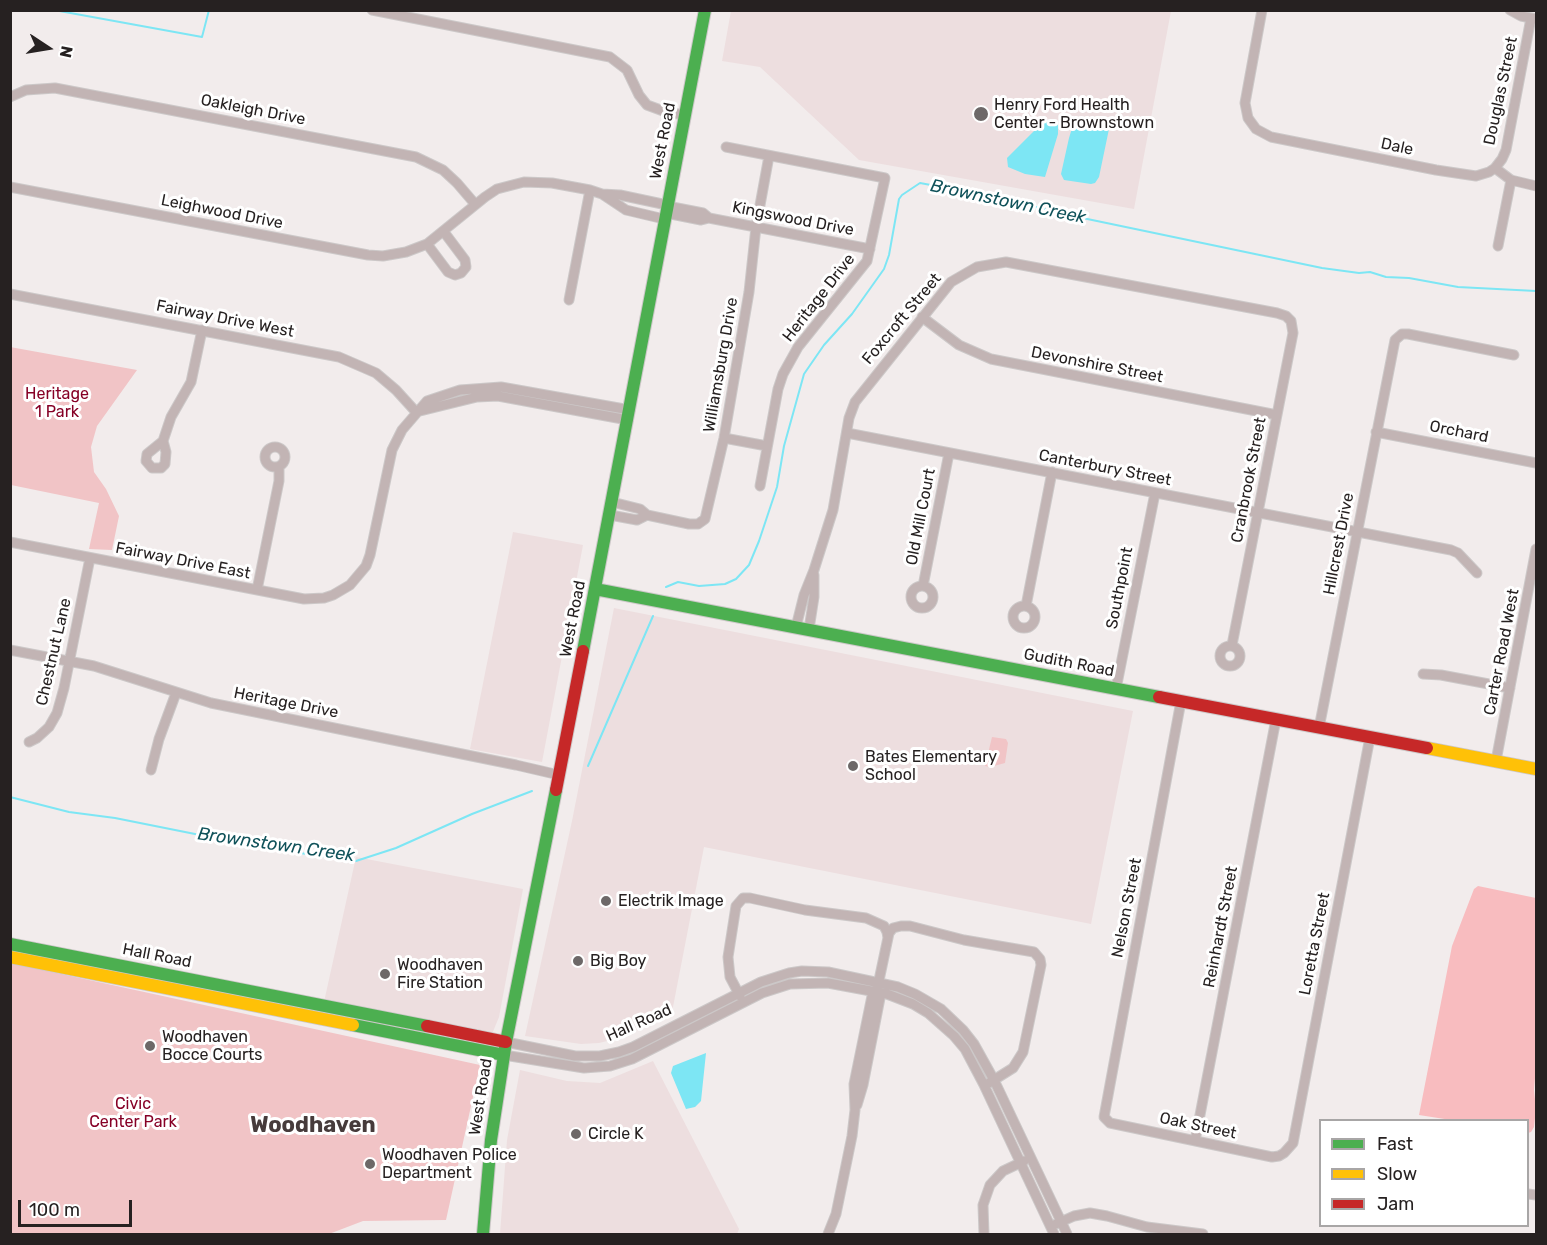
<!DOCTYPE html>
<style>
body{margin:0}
#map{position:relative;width:1547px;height:1245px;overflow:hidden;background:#f2ecec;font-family:Rubik,sans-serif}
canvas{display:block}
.frame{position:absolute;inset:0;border:12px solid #262121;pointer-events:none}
.legend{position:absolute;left:1319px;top:1119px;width:210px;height:108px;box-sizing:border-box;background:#fff;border:2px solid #a8a6a6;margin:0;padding:8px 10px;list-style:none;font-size:18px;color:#262121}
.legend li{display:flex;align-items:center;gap:12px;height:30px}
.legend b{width:30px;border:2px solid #a8a6a6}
.north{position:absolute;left:18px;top:18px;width:60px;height:60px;-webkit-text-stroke:4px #fff;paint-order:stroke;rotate:102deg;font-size:16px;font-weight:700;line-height:24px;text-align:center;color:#262121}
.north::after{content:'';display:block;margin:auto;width:21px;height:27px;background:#262121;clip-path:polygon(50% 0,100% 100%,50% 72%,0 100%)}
.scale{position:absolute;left:18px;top:1200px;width:114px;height:27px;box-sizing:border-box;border:3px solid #262121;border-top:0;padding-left:8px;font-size:18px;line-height:21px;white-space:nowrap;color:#262121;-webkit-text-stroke:4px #fff;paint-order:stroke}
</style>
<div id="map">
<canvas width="1547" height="1245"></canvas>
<div class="frame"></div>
<ul class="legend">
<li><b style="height:8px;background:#4caf50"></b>Fast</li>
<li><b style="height:8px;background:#ffc107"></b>Slow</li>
<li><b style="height:8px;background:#c62828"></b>Jam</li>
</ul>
<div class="north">N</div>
<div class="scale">100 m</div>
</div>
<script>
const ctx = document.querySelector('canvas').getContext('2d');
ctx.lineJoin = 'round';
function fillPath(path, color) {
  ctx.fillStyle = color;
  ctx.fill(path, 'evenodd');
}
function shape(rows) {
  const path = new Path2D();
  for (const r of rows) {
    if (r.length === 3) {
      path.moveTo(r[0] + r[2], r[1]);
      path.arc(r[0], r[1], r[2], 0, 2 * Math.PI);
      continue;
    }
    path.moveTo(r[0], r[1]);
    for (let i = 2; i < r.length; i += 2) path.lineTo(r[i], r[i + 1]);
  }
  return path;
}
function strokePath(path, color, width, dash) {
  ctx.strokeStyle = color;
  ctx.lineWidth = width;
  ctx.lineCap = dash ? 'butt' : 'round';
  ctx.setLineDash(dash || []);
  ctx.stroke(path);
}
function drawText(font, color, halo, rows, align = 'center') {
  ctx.font = font + ' Rubik,sans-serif';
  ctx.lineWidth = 6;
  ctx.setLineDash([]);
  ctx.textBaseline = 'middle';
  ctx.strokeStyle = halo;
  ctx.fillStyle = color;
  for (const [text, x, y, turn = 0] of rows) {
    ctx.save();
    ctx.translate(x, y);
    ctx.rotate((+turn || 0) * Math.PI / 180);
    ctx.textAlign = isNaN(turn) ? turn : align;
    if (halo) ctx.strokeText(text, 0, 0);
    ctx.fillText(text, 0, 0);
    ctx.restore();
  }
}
const built = shape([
 [731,11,1171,11,1134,209,859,160,760,67,722,61],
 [513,532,583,545,542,762,470,749],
 [614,608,1133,711,1091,924,704,847,672,1012,623,1037,599,1043,581,1044,525,1036,572,821],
 [356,857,523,889,499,1017,492,1034,324,1002],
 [653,1061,739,1229,737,1234,500,1234,507,1140,520,1070,567,1081,600,1083]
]);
const green = shape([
 [10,347,137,370,97,426,91,447,94,472,106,489,119,516,112,550,89,549,99,503,11,485],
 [992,737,1006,739,1008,743,1005,763,990,767,985,766],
 [11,963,480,1065,446,1220,363,1221,329,1234,11,1234]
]);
const forest = shape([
 [1478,886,1536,898,1536,1066,1534,1090,1536,1109,1534,1127,1531,1132,1528,1133,1528,1120,1451,1120,1419,1115,1452,946,1474,889]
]);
const water = shape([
 [1051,119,1058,125,1058,134,1045,177,1025,174,1008,167,1007,158,1042,123],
 [1078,120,1105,124,1109,129,1099,177,1095,183,1091,184,1064,180,1061,174,1069,138,1073,125],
 [706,1053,701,1101,695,1107,686,1109,671,1073,673,1066]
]);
const stream = shape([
 [54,10,202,37,209,10],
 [666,587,678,582,699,586,725,584,736,579,749,565,759,541,777,487,784,446,804,374,824,345,852,314,884,269,889,255,899,199,902,195,920,183,958,190,972,195,987,195,1073,216,1322,268,1359,273,1370,272,1386,277,1409,278,1458,287,1536,291],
 [588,766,653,616],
 [10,797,69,812,115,818,265,848,356,861,396,848,472,814,532,791]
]);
const street = shape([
 [372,10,610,57,627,70,639,95,647,105,666,112,685,115],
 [1262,10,1245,103,1248,118,1256,129,1271,137,1436,170,1476,176,1489,172,1495,168,1502,159,1506,150,1531,18],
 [1510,10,1521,16,1536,19],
 [10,97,26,90,55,88,416,157,443,170,457,183,475,204],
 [726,147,885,178,867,261,798,347,783,374,778,389,760,486],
 [1495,168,1511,180,1536,186],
 [10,187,368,255,383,256,406,252,427,244,485,197,497,189,524,182,552,183,590,190,602,194,626,210,664,219],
 [602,194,620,195,667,205],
 [667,206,703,213,709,218],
 [666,213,701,220,709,218,870,249],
 [427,244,448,272,455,275,461,273,466,267,465,260,444,232],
 [1498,246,1511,180],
 [10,294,339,357,376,373,396,390,416,412],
 [569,300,590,190],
 [922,317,959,345,991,359,1277,415],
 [416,412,477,397,498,396,628,420],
 [1376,432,1536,463],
 [847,433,1451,550,1458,553,1477,573],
 [724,438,767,446],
 [163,441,166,452,165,464,161,468,152,468,146,461,147,454,163,441,171,417,191,382,202,330],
 [275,457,10],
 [612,502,640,509,647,515,689,524,698,524,705,519,724,438,749,292,756,227,769,156],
 [610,515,637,520,647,515],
 [10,542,304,599,324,598,333,595,350,585,366,566,370,555,392,450,402,430,427,401,460,390,501,387,630,410],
 [923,586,949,453],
 [922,597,11],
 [257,590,279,481,279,467],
 [1026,606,1052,472],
 [1024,617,11],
 [796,627,804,595,814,570,833,510,849,418,855,402,951,282,977,267,1006,262,1277,313,1286,316,1291,321,1293,333,1232,645],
 [809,629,814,597,814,575],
 [1230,656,10],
 [10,650,94,666,211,703,516,765,559,775],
 [1423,674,1441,675,1510,688],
 [1116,689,1155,493],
 [1181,701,1104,1117,1110,1123,1272,1157,1279,1156,1284,1153,1293,1143,1370,737],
 [1319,728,1395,340,1402,334,1408,334,1514,355],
 [29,742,37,738,49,727,57,713,64,688,90,558],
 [1496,761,1536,549],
 [151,770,159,739,176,693],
 [878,985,889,933,893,928,901,926,910,926,964,940,1034,952,1040,959,1041,965,1023,1052,1013,1068,989,1083],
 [740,996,730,977,728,957,736,906,743,898,750,898,805,910,866,918,884,926,887,932,888,938],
 [506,1042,575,1056,600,1056,619,1052,633,1047,761,982,789,973,802,971,828,972,898,987,915,994,941,1009,963,1030,974,1044,994,1080,1067,1234],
 [504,1055,584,1068,610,1066,632,1059,762,993,790,984,828,983,887,994,913,1004,928,1013,954,1036,965,1049,984,1085,1054,1234],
 [857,1105,863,1085,881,993],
 [1195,1141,1276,719],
 [1528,1194,1536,1195],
 [1056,1224,1074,1216,1090,1213,1107,1216,1147,1227,1203,1234],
 [828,1234,836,1214,852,1136,855,1110,854,1084,873,991],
 [984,1234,983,1205,990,1185,1003,1171,1024,1161]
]);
const fast = shape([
 [595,589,1159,697],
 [583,651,705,10],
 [10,944,427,1026],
 [353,1025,504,1055],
 [483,1234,491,1140,506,1042,556,790]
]);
const slow = shape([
 [1427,748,1536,769],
 [10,957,353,1025]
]);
const jam = shape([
 [1159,697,1427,748],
 [556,790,583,651],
 [427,1026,506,1042]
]);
const markers = [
 [981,114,8,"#6d6868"],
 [853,766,6,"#6d6868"],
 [606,901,6,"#6d6868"],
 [578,961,6,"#6d6868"],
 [385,974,6,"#6d6868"],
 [150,1046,6,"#6d6868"],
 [576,1134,6,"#6d6868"],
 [370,1164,6,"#6d6868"]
];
const streetNames = [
 ["Douglas Street",1501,91,-78],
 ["Oakleigh Drive",253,110,11],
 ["West Road",663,141,-79],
 ["Dale",1397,147,12],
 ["Leighwood Drive",222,212,11],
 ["Kingswood Drive",793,219,11],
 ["Heritage Drive",819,298,-52],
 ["Fairway Drive West",225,319,11],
 ["Foxcroft Street",902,319,-50],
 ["Williamsburg Drive",721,365,-80],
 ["Devonshire Street",1097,365,11],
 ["Orchard",1459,432,11],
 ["Canterbury Street",1105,468,11],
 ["Cranbrook Street",1249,480,-79],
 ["Old Mill Court",921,517,-79],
 ["Hillcrest Drive",1339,544,-79],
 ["Fairway Drive East",183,561,11],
 ["Southpoint",1120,588,-79],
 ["West Road",573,619,-79],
 ["Chestnut Lane",54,652,-77],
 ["Carter Road West",1502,652,-79],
 ["Gudith Road",1069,663,11],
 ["Heritage Drive",286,703,11],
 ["Nelson Street",1127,908,-79],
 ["Reinhardt Street",1221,927,-79],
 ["Loretta Street",1315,944,-79],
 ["Hall Road",157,956,11],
 ["Hall Road",639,1023,-24],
 ["West Road",481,1097,-81],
 ["Oak Street",1198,1126,12]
];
const poiNames = [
 ["Henry Ford Health",994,105],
 ["Center - Brownstown",994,123],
 ["Bates Elementary",865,757],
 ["School",865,775],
 ["Electrik Image",618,901],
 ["Big Boy",590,961],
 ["Woodhaven",397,965],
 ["Fire Station",397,983],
 ["Woodhaven",162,1037],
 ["Bocce Courts",162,1055],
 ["Circle K",588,1134],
 ["Woodhaven Police",382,1155],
 ["Department",382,1173]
];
const parkNames = [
 ["Heritage",57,394],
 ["1 Park",57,412],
 ["Civic",133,1104],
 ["Center Park",133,1122]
];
const waterNames = [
 ["Brownstown Creek",1008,202,12],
 ["Brownstown Creek",276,845,8]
];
const districtNames = [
 ["Woodhaven",313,1126]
];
fillPath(built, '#eddedf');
fillPath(green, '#f1c4c6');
fillPath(forest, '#f8bcbf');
fillPath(water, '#7de6f4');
strokePath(stream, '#7de6f4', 2);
strokePath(street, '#ccc8c8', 11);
strokePath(fast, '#ccc8c8', 14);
strokePath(slow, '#ccc8c8', 14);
strokePath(jam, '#ccc8c8', 14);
strokePath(street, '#c2b4b4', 9);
strokePath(fast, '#4caf50', 12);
strokePath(slow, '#ffc107', 12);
strokePath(jam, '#c62828', 12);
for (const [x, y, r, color] of markers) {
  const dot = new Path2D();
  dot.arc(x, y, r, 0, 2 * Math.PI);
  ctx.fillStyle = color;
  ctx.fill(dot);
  strokePath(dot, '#fff', 2);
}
drawText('16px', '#262121', '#fff', streetNames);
drawText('16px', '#262121', '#fff', poiNames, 'left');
drawText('16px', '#860026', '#fff', parkNames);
drawText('italic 18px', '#10525a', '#fff', waterNames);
drawText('bold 22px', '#463b3b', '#fff', districtNames);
</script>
